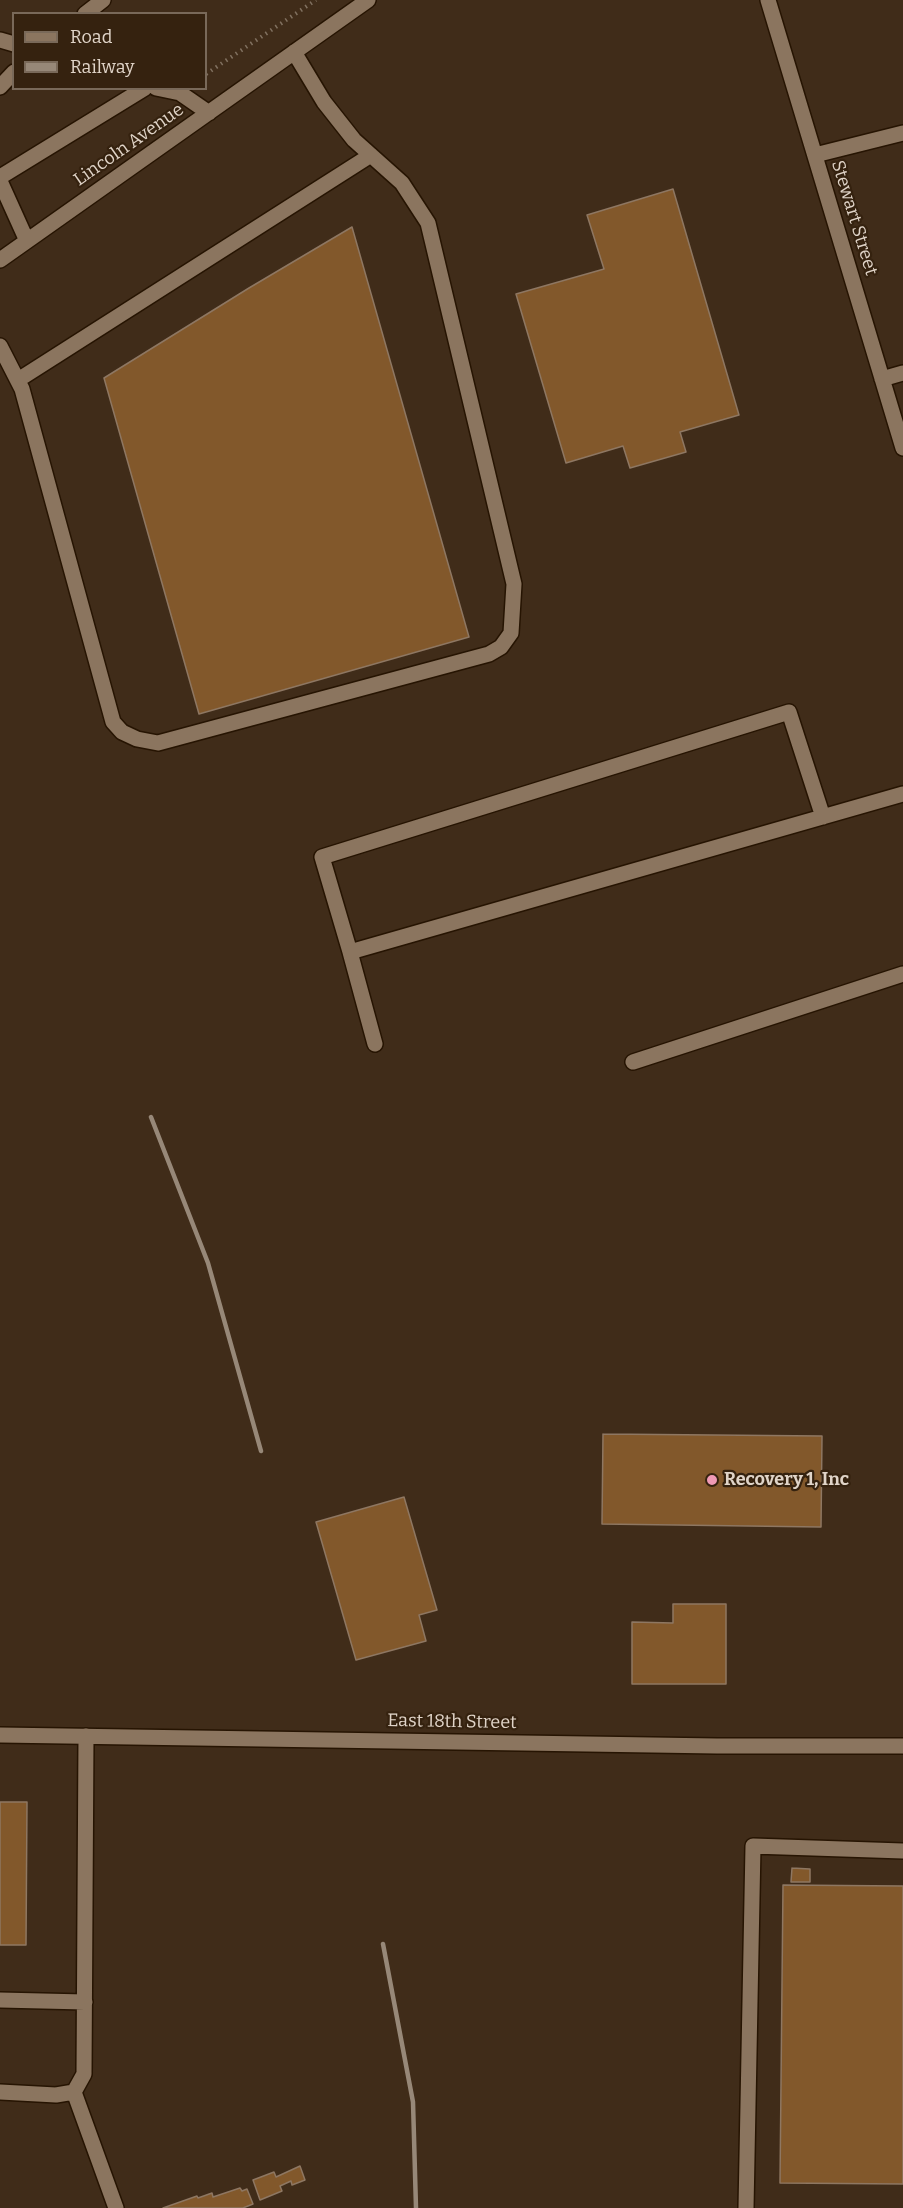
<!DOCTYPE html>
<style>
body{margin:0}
#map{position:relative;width:903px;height:2208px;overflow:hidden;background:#402c19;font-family:Bitter,serif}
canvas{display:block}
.legend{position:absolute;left:12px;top:12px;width:195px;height:78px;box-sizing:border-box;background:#35220f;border:2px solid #796959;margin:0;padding:8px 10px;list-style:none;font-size:18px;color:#e0d4c8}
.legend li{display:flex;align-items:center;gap:12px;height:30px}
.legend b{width:30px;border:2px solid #796959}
</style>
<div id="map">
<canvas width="903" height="2208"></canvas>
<ul class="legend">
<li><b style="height:8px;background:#8b755f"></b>Road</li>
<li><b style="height:8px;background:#978878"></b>Railway</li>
</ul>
</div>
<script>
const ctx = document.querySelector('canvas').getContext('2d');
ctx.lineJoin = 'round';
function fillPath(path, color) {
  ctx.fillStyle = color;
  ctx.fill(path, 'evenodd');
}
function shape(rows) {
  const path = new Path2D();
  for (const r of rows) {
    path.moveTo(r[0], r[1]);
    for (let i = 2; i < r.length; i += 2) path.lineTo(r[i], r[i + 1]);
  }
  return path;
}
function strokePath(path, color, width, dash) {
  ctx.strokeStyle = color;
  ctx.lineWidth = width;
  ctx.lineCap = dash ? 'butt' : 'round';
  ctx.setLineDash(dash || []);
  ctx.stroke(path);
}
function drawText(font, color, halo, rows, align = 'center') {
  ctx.font = font + ' Bitter,serif';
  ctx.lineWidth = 4.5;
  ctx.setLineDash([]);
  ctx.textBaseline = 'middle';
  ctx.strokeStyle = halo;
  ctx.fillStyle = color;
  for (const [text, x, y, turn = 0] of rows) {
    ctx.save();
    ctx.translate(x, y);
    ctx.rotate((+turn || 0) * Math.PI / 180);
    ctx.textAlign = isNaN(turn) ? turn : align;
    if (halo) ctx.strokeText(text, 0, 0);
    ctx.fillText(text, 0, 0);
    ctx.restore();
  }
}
const building = shape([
 [673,189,739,415,680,432,686,452,630,468,623,446,566,463,516,294,604,269,587,215,673,189],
 [352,227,469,637,199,714,104,378,249,288,352,227],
 [603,1434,822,1436,821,1527,602,1524,603,1434],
 [404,1497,437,1610,419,1615,426,1641,356,1660,316,1522,404,1497],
 [673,1604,726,1604,726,1684,632,1684,632,1622,673,1623,673,1604],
 [0,1802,27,1802,26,1945,0,1945,0,1802],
 [792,1868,810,1869,810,1882,791,1882,792,1868],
 [783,1885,903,1886,903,2184,780,2183,783,1885],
 [300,2166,305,2180,292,2185,291,2181,280,2186,282,2191,260,2200,253,2180,274,2172,276,2177,300,2166],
 [240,2188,242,2191,247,2189,253,2204,243,2208,163,2208,197,2196,198,2198,212,2193,213,2197,240,2188]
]);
const path = shape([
 [206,74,316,0]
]);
const minor = shape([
 [768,0,903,448],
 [85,14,103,0],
 [0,40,14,44],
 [0,87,14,72],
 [156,88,180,93,209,113],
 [815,155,903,133],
 [0,177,145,88],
 [0,181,27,241],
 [0,260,368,0],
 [0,346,22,389,113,722,122,732,137,739,158,743,489,654,501,647,511,633,514,584,428,223,402,183,354,140,324,102,294,52],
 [882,379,903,373],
 [18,380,371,155],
 [350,952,322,857,789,712,823,817],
 [375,1044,350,952,903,794],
 [633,1062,903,974],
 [0,1735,717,1746,903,1746],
 [0,2000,85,2002],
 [0,2092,56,2095,74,2092,84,2074,86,1736],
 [74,2092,116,2208],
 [746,2208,753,1846,903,1851]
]);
const rail = shape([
 [151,1117,208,1263,261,1451],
 [383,1944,413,2102,416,2208]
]);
const markers = [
 [712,1480,6,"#f09ab5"]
];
const streetNames = [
 ["Lincoln Avenue",129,145,-35],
 ["Stewart Street",854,218,73],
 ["East 18th Street",452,1722,1]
];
const poiNames = [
 ["Recovery 1, Inc",724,1480]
];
fillPath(building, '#82582b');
strokePath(building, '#8e7762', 1.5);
strokePath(minor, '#261402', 18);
strokePath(path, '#817160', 4, [1.5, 4.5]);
strokePath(minor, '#8b755f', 15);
strokePath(rail, '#978878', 4.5);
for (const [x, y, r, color] of markers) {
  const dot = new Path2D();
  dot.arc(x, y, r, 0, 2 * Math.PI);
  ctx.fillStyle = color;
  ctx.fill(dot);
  strokePath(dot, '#35220f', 2);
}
drawText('18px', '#e0d4c8', '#35220f', streetNames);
drawText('bold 18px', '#e0d4c8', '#35220f', poiNames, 'left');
</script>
